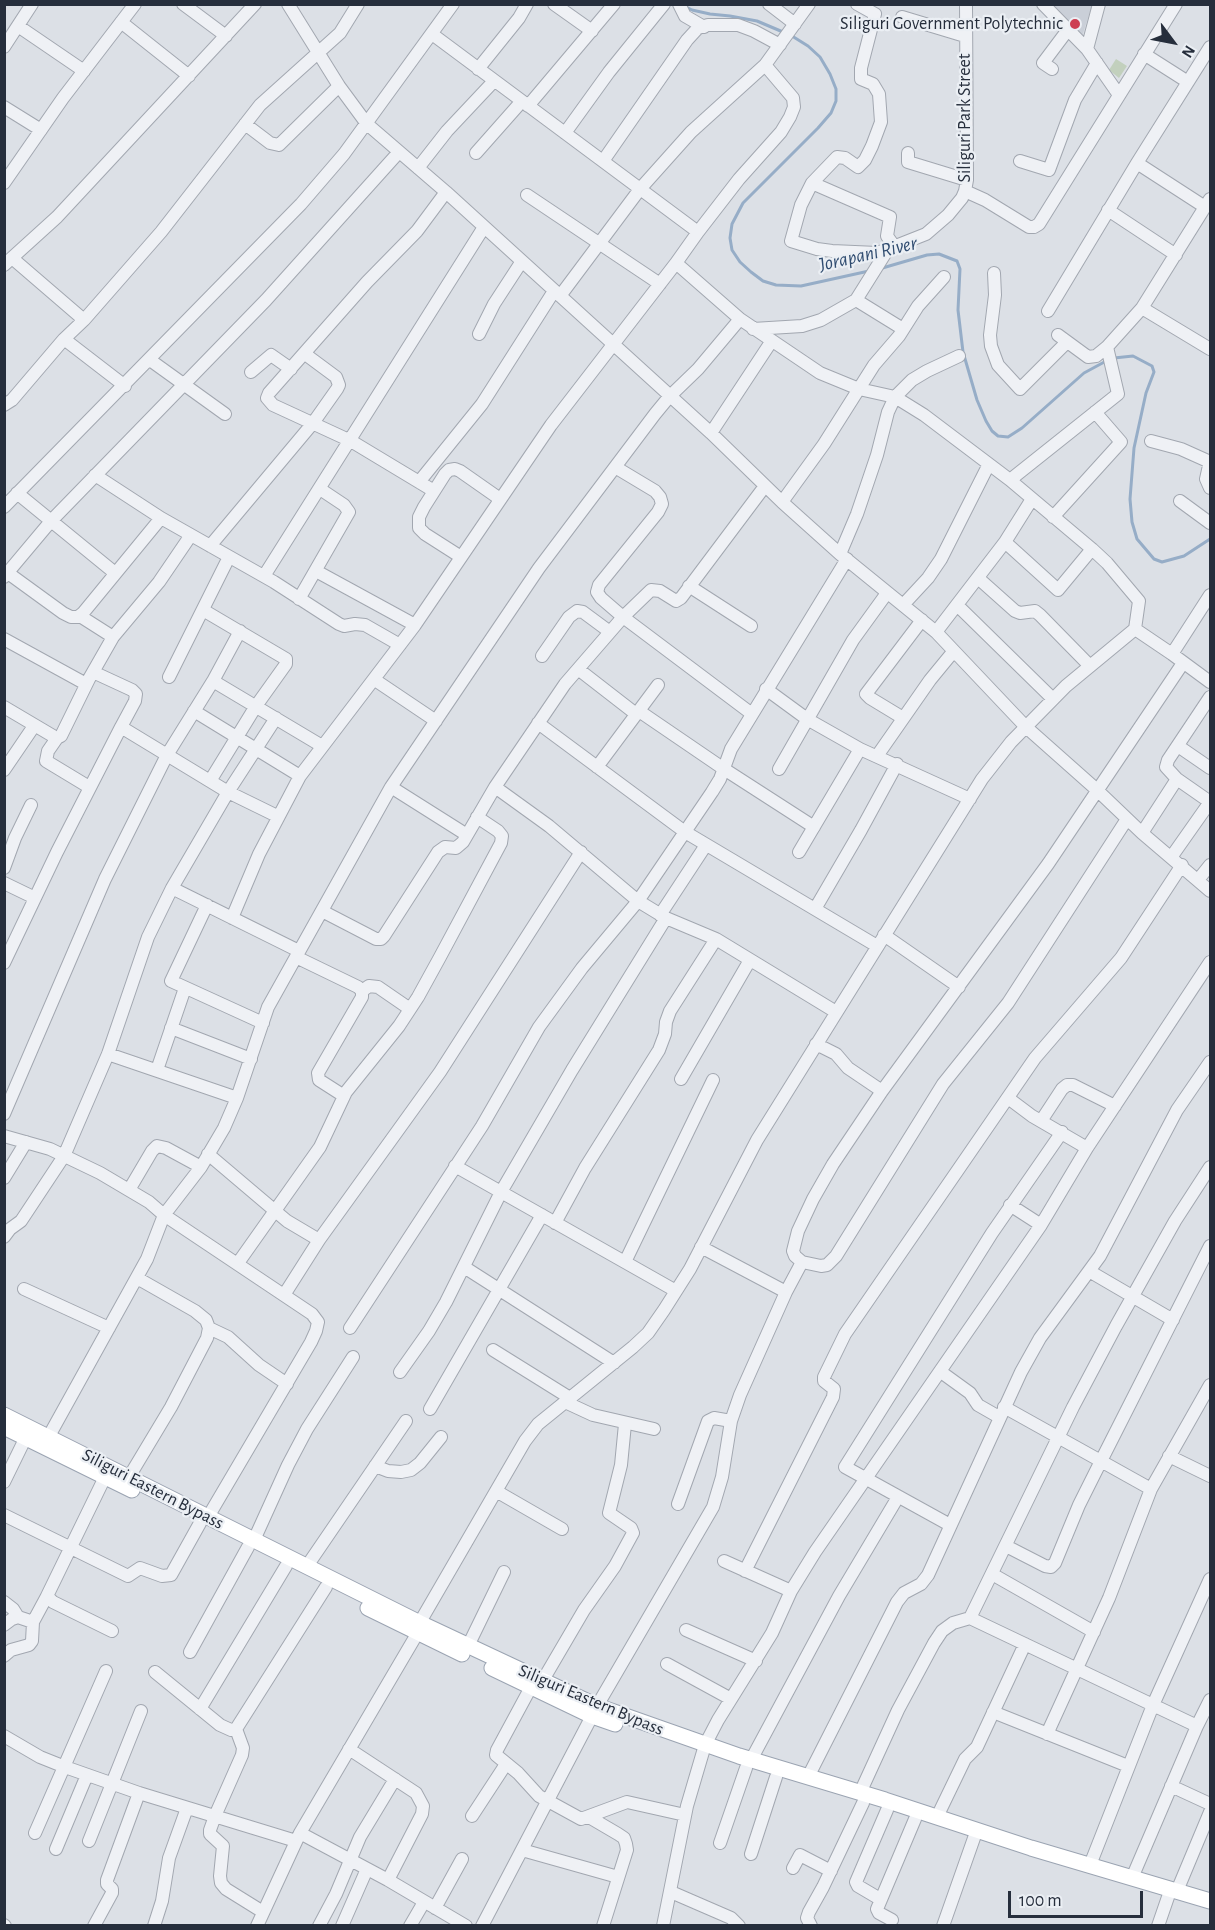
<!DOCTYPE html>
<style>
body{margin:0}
#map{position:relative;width:1215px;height:1930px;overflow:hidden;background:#dce0e6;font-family:"Alegreya Sans",sans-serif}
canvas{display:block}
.frame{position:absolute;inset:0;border:6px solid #262e3c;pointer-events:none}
.north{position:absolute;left:1143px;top:12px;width:60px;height:60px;-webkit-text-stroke:4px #ebeff4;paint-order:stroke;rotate:122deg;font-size:16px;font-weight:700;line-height:24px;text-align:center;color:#262e3c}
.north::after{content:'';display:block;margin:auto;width:21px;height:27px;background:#262e3c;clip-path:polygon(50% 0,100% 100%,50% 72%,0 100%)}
.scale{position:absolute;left:1008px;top:1891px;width:135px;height:27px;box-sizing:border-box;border:3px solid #262e3c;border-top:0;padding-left:8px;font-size:18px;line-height:21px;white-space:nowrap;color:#262e3c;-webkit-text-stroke:4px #ebeff4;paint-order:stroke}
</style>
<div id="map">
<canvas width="1215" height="1930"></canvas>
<div class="frame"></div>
<div class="north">N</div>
<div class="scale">100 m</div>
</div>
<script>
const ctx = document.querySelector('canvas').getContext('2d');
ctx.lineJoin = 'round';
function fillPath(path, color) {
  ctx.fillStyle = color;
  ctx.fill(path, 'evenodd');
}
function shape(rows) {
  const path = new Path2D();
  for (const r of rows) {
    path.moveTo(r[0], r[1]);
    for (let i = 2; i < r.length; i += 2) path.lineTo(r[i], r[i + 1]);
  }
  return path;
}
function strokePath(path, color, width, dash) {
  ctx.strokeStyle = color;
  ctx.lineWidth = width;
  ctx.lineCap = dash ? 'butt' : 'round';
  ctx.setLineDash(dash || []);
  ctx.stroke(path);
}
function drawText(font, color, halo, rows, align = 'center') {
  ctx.font = font + ' "Alegreya Sans",sans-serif';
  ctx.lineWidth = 4.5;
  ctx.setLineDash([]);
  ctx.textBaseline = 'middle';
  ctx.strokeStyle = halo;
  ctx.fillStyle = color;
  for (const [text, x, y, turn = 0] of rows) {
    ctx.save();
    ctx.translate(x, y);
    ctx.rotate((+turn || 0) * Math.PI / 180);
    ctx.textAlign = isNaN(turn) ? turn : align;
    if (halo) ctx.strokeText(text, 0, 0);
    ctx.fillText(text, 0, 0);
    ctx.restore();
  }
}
const built = shape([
 [1046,5,1092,5,1081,40]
]);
const green = shape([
 [1116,59,1127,66,1119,78,1109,70]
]);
const stream = shape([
 [686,7,692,10,710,14,730,16,757,21,783,32],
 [792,36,808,46,820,57,830,74,836,89,836,101,831,113,818,128,743,203,732,224,730,238,732,250,740,262,751,272,763,281,776,285,801,286,869,271],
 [879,269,927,255,939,254,957,261,960,269,958,310,963,352,977,400,986,421,992,431,998,436,1008,437,1022,428,1084,373,1108,360],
 [1114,358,1133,356,1152,366,1154,372,1146,393,1134,448,1130,499,1132,522,1137,539,1154,559,1162,562,1184,556,1210,539]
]);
const minor = shape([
 [183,4,226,36],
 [288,4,339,86,367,124,446,192,711,433,782,502,840,554,936,632,1026,727,1097,790,1142,833,1210,891],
 [554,4,592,31],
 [679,4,685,16,704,27],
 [769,4,795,24],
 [857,4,875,14,861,68,861,79,873,84,879,94,881,122,872,146,865,160,858,167,845,158,837,157,812,183,801,205,791,241,817,249,832,251,877,253,888,249],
 [1043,4,1087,49],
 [1099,4,1087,49,1119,95],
 [902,17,965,36],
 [121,22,189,76],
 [18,26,84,71],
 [4,47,32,4],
 [1144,54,1188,82],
 [478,69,519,18,527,4],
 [1052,69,1043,63,1067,31],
 [528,106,614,4],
 [4,107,41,130],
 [245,124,270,143,279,145,339,86],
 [565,133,609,72,664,4],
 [476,153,522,101],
 [908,153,908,162,967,180],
 [603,161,687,40,698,28,708,25,738,25,754,31,780,45],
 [1020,161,1049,170,1075,100,1097,63],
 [1137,163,1205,207],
 [418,168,447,131,494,81],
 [4,183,63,98,135,4],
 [812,183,890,217,887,236,894,246],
 [965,191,985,200,1029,227,1034,227,1039,224,1176,4],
 [527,195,660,284],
 [1108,210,1176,255],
 [698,232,739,179,781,132,790,117,794,107,793,98,765,65],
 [12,258,84,320],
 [4,265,57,217,255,4],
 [994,273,995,295,990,335,991,346,998,365,1020,389,1067,342],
 [560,296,640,189,691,132,765,65,809,4],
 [856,300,903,329],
 [1142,308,1210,349],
 [1048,311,1137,163,1210,47],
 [753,329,802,326,821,320,856,300,888,249,926,234,948,215,962,198,965,191,967,180,966,4],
 [479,334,494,304,522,261],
 [1058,335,1088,357,1096,356,1107,347],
 [64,339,125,386],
 [150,360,225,414],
 [251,372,271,355,291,369],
 [4,405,12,400,64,339,84,320,161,232,260,105,340,33,358,4],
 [711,433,771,342],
 [1151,441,1181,449,1210,462],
 [1210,461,1206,479,1210,488],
 [615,467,655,491,660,497,662,504,658,512,599,585,597,592,601,598,623,617,651,590,660,591,676,601,681,598,765,486],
 [95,475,161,518],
 [1010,480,1118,394,1107,347,1142,308,1210,199],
 [419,482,482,404,554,291],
 [434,491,351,441,273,405,267,398,269,393,367,282,417,231,446,192],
 [17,493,115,573],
 [1180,501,1210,523],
 [782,502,824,444,874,365,899,336,918,306,944,277],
 [4,507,301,204,344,154,453,4],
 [1053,517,1121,442,1095,412],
 [1005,542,1058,590,1092,549],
 [210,546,313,423,337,389,339,385,336,377,305,354],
 [840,554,857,514,877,455,888,412,895,397,912,380,927,371,959,356],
 [461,557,425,534,419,528,419,517,424,507,445,474,449,470,455,469,460,471,500,499],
 [316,571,415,625],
 [8,573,63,613,71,617,78,617,83,613,161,518,274,582,339,624,344,626,355,624,365,625,400,645],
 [264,576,484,227],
 [4,577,51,521,266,300,399,152],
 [978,578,1015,611,1020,613,1035,611,1040,615,1090,666],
 [689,586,751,626],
 [299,599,349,512,344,505,320,489],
 [903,605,928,578,941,559,989,464],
 [957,605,1053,699],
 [203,610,286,659,286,664,256,706,210,781],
 [80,616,113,637],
 [1135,629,1172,654,1210,682],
 [240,631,213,681,322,746],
 [936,632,1005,542,1032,499],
 [4,639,86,684],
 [1172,654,1210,595],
 [542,656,569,617,577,611,583,612,610,632],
 [578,669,636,714],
 [93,672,132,690,136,694,135,701,121,727],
 [169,677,229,557],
 [375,680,436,721],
 [766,689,807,719,860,749,970,799],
 [4,707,53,736,57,738,61,736,89,679,113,637,159,582,191,535],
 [194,711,300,776],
 [639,711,724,769,814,827],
 [903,718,870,698,866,694,922,620],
 [538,723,685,832,877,946],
 [57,738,48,751,46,761,89,787],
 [1178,746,1210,768],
 [877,756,930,680,953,652],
 [597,767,658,685],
 [779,769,853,640,887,593],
 [4,770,34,726],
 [391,787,467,835],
 [495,787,549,826,638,901,666,918,716,939,836,1012],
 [1127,819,1008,1003,943,1084,836,1256,827,1265,821,1266,802,1262,795,1256,793,1251,798,1231,813,1199,833,1164,882,1091,1048,864,1183,663],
 [1142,833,1177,779],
 [799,852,860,749],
 [1172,856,1210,802,1177,779,1166,767,1168,760,1210,697],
 [4,868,15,838,31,805],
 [1198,880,1210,865],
 [4,883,35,898],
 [172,888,299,951],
 [207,905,171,981,263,1023],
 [815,909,861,830,897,764],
 [322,911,376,939,381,939,384,936,438,852,445,847,456,848,463,842,495,787,565,684,623,617,752,714],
 [660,915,706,845],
 [232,918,259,854,300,776,415,625,551,425,676,263],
 [884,935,959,987],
 [296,957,358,987,362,991,362,997,318,1073,319,1080,344,1096],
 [4,963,57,852,121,727,228,792,277,816],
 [362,991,369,986,378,987,410,1009],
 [171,1028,251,1059],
 [816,1044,836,1054,848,1068,882,1091],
 [108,1054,237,1098],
 [157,1070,185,988],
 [681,1079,750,960],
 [1008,1098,1032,1116,1087,1148],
 [4,1114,105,879,167,755,213,681],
 [1041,1121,1062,1089,1067,1085,1073,1085,1115,1106],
 [4,1136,50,1149,100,1173,149,1202,164,1215,201,1167,224,1128,237,1098,268,1007,391,787,539,568,655,414,669,397,698,369,740,319],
 [208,1154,287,1221,319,1240],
 [455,1166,676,1291],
 [4,1178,26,1142],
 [129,1190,152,1151,157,1146,166,1148,201,1167],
 [1010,1205,1041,1225],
 [555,1223,585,1168,659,1050,665,1034,666,1022,670,1011,716,939],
 [4,1237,10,1229,21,1221,64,1156,108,1054,148,937,172,888,228,792,276,718],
 [701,1247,786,1292],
 [625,1262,713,1080],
 [238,1263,320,1147,346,1092,399,1026,418,997,440,957,501,843,502,836,498,831,477,817],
 [464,1267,614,1363],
 [1089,1271,1173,1320],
 [24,1289,109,1328],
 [284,1295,319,1240,440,1072,581,852],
 [209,1328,228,1337,259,1365,287,1384],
 [350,1328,482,1126,539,1027,582,968,638,901,712,792,720,779,731,749,847,559],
 [493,1350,570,1398],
 [400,1372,429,1331,446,1302,501,1192,572,1070,666,918],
 [941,1372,970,1393,978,1405,999,1417],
 [565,1402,593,1415,654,1429],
 [1004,1407,1151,1489],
 [430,1409,542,1215],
 [44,1445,147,1259,164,1215,312,1314,318,1322,316,1331,311,1342,208,1517],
 [1169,1456,1210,1476],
 [375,1466,388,1471,401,1472,411,1470,420,1463,441,1437],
 [105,1477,47,1596,53,1602,112,1631],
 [129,1477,171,1407,207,1338,209,1328,206,1320,195,1311,137,1278],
 [4,1482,26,1437],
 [496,1491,562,1529],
 [678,1504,708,1421,714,1418,731,1421],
 [4,1515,128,1576,140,1568,162,1576,171,1575,200,1523],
 [950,1525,845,1467,992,1233,1062,1132],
 [254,1540,288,1465,307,1429,353,1357],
 [1006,1546,1045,1566,1051,1567,1055,1563,1079,1505,1101,1461,1210,1246],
 [724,1561,791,1591],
 [307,1566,406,1421],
 [745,1571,833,1397,834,1389,824,1381,824,1377,845,1334,1035,1058,1121,958,1182,865],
 [992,1574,1094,1632],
 [4,1602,13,1609,18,1617],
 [970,1618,1197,1726],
 [4,1625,12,1619,18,1617,33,1622,47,1596],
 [416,1629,525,1441,538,1424,633,1347,648,1333,664,1310,690,1269,757,1140,982,779,1011,742,1066,686,1135,629,1139,601,1107,563,1092,549,1010,480,924,415,895,397,859,389,820,373,740,319,676,263,698,232,432,34],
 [686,1630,756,1661],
 [468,1646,504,1572],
 [190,1652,248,1547],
 [4,1656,11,1650,29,1645,32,1641,33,1622],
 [667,1664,731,1699],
 [155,1672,220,1725,231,1730,236,1729,326,1587],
 [543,1680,584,1610,615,1566,633,1533,631,1528,609,1513,621,1465,625,1424],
 [531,1687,497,1750,496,1755,518,1773,539,1796,581,1819,627,1802,685,1815],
 [597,1706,713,1507,722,1477,731,1421,740,1395,786,1292,802,1262],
 [200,1709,286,1566],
 [993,1712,1128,1766],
 [236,1729,243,1748,242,1755,215,1816,210,1830,210,1834,223,1846,220,1876,221,1883,226,1889,263,1912],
 [1047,1734,1109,1598,1151,1489,1210,1385],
 [4,1736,40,1757,65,1767,139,1793,296,1841],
 [349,1749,416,1793,423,1806,422,1814,388,1880],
 [751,1760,839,1596,898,1497],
 [808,1777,897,1602,904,1593,921,1584,928,1575,1021,1372,1040,1338,1100,1256,1177,1110,1210,1062],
 [1171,1786,1210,1804],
 [860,1793,898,1710,934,1643,942,1631,953,1623,970,1618,1073,1407,1116,1326,1175,1221,1210,1167],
 [472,1816,506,1764],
 [589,1817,618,1834,624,1838,626,1844,627,1850,603,1926],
 [937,1817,965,1759,977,1747,1025,1644],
 [35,1833,106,1671],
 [300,1833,388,1880,466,1926],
 [89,1841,141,1711],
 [720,1843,746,1768],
 [56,1849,87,1775],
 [522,1850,618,1877],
 [751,1854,776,1777],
 [1090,1865,1153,1705,1210,1579],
 [793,1868,800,1855,831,1871],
 [1132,1878,1197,1726,1210,1700],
 [1177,1891,1210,1812],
 [671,1892,731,1918,739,1926],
 [880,1899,858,1886,856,1882,887,1810],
 [435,1908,462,1859],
 [892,1920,879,1913,877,1909,915,1819],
 [4,1925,5,1926],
 [94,1926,112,1893,112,1889,107,1884,107,1880,139,1793],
 [154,1926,162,1901,169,1858,187,1808],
 [257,1926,300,1833,417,1634],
 [319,1926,336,1894,360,1837,395,1779],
 [342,1926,367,1869],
 [410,1926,424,1902],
 [482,1926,592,1716],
 [663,1926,687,1806,705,1745,718,1720,772,1633,791,1591,815,1552,1041,1225,1087,1148,1210,962],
 [811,1926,807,1918,809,1912,823,1887,863,1803],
 [943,1926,974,1838],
 [1158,1926,1168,1897]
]);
const major = shape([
 [4,1415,420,1623,597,1706,739,1756,885,1800,1031,1848,1210,1901],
 [4,1427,132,1490],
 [368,1608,462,1654],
 [492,1668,592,1716,615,1724]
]);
const markers = [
 [1075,24,6,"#cd3f52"]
];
const poiNames = [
 ["Siliguri Government Polytechnic",1063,24]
];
const streetNames = [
 ["Siliguri Park Street",965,118,-90],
 ["Siliguri Eastern Bypass",153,1489,27],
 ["Siliguri Eastern Bypass",591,1700,23]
];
const waterNames = [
 ["Jorapani River",868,254,-13]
];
fillPath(built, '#cacfd8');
fillPath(green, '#c2d0bd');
strokePath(stream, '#96adc7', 3);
strokePath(minor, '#a2a7b0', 14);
strokePath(major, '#9ba4b2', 17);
strokePath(minor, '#eff1f5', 12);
strokePath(major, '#fff', 15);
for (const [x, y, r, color] of markers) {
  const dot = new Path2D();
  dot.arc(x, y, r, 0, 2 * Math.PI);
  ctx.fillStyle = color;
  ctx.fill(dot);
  strokePath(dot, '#ebeff4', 2);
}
drawText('18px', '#262e3c', '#ebeff4', poiNames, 'right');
drawText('18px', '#262e3c', '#ebeff4', streetNames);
drawText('italic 20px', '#304c70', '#ebeff4', waterNames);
</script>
